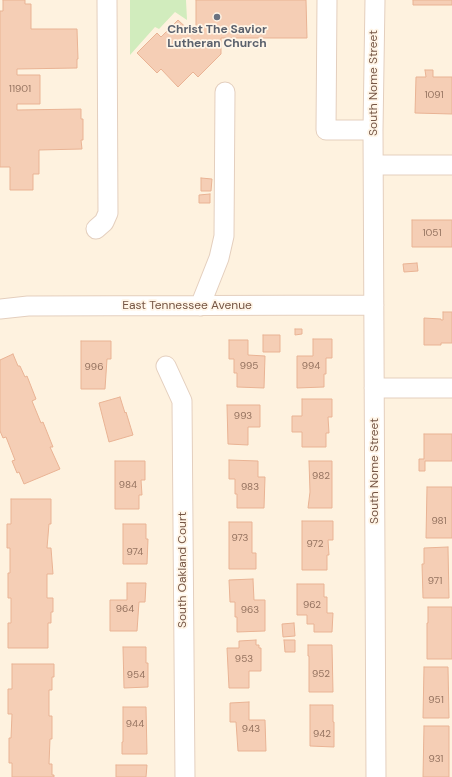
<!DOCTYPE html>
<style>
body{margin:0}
canvas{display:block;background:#fef2df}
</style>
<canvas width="452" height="777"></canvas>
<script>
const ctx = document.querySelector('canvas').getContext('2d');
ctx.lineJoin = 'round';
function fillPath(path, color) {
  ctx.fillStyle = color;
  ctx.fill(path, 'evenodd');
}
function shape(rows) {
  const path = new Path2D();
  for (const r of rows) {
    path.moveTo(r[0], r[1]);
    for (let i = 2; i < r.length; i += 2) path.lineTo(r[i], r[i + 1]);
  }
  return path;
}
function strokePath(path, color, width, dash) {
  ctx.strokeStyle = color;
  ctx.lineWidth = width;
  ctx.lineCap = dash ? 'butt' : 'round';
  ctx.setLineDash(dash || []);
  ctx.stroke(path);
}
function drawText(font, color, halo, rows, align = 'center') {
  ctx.font = font + ' "DM Sans",sans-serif';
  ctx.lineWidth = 3.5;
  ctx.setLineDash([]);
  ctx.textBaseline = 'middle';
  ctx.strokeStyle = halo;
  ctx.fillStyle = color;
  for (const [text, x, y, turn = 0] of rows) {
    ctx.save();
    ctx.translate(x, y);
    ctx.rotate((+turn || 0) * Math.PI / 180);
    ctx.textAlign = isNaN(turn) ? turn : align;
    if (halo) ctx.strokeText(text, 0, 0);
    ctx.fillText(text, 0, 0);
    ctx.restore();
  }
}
const green = shape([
 [130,0,186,0,187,20,175,12,159,29,155,27,130,55]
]);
const building = shape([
 [3,0,25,0,25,4,31,4,31,29,77,29,78,59,77,59,77,68,17,69,17,75,40,75,40,104,17,104,17,110,81,109,81,119,83,119,83,140,81,140,82,149,39,150,39,174,33,174,33,190,10,190,10,167,0,167,0,11,3,11,3,0],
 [196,0,306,0,307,38,221,38,221,54,198,77,193,72,178,87,161,69,157,73,137,53,157,33,161,37,178,20,193,34,196,31,196,0],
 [413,0,452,0,452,5,413,5,413,0],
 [425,70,433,70,433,77,452,77,452,114,415,113,416,77,426,77,425,70],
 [201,178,212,179,211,191,201,191,201,178],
 [210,194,210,203,199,203,199,195,210,194],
 [412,220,452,220,452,247,412,247,412,220],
 [417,263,418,271,404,272,403,264,417,263],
 [443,312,452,312,452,343,441,343,441,345,424,345,424,318,441,319,441,320,443,320,443,312],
 [295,329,302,329,302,334,295,335,295,329],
 [263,335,280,335,280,352,263,352,263,335],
 [313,339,332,339,332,358,326,358,326,374,324,374,324,387,297,388,297,356,313,356,313,339],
 [229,340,248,340,248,355,265,356,264,388,237,387,237,373,234,373,234,359,229,359,229,340],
 [81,341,111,341,111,359,107,359,105,389,81,389,81,341],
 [13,354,18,366,20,366,25,377,27,376,36,399,32,401,41,423,43,422,53,447,50,447,60,469,24,484,19,472,17,473,12,461,15,460,6,437,3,438,0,431,0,360,13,354],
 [120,397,125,413,126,412,133,435,109,442,99,403,120,397],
 [302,399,332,399,332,417,328,417,329,433,326,433,326,447,302,447,302,432,292,432,292,416,302,416,302,399],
 [227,405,260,405,260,427,248,427,248,445,228,444,227,405],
 [424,434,452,434,452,461,425,461,425,471,419,471,419,459,424,459,424,434],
 [229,460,258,461,258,477,265,477,264,508,237,508,237,494,235,494,235,479,229,479,229,460],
 [115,461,145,461,145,480,141,480,142,495,139,495,139,509,115,509,115,461],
 [309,461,332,461,332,508,308,508,310,492,309,461],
 [427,487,452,487,452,538,426,538,427,487],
 [11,499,51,499,51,524,49,524,47,548,51,548,53,574,47,574,47,598,53,598,53,612,51,612,51,623,48,623,48,648,8,648,8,623,11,623,11,598,8,598,8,573,10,573,10,548,7,548,7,524,11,524,11,499],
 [302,521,333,521,333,540,328,540,329,555,327,555,327,570,302,570,302,521],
 [229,522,252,522,252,553,256,553,256,569,229,569,229,522],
 [123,524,146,524,146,539,148,539,147,564,123,564,123,524],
 [448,547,449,598,423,598,422,564,424,564,424,548,448,547],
 [253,579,254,600,265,600,265,631,237,632,237,617,235,617,235,602,230,602,229,580,253,579],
 [127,583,146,583,145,602,139,602,137,631,110,631,110,600,127,600,127,583],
 [297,584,324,584,324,597,327,597,327,613,333,613,332,632,314,632,314,624,307,624,307,615,297,615,297,584],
 [428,607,452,607,452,659,427,659,427,623,428,623,428,607],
 [294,623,295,636,283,637,282,624,294,623],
 [256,640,256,645,259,645,259,648,261,648,261,671,249,671,249,688,229,688,227,648,239,648,239,641,256,640],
 [284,640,295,640,295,652,285,652,284,640],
 [308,645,332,645,333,692,309,692,309,656,308,656,308,645],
 [123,647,146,647,146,663,148,663,148,687,124,688,123,647],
 [12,664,54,664,54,677,52,677,52,690,49,690,49,716,52,716,52,739,50,739,49,764,52,764,52,775,54,775,54,777,12,777,12,763,9,763,9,738,11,738,12,714,8,714,8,689,12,689,12,664],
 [424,667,448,667,449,718,423,718,424,667],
 [249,702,249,720,265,720,266,751,238,751,236,722,230,722,230,703,249,702],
 [310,705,333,705,333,722,334,722,334,747,310,746,310,705],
 [123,707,146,707,147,754,122,754,122,742,123,742,123,707],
 [424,726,449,726,449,777,423,777,424,726],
 [116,765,147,765,146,777,116,777,116,765]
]);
const minor = shape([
 [327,0,326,130,373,130],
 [375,0,373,130,376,777],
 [374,165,452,165],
 [96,229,104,222,108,213,107,0],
 [200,306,219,258,224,236,225,92],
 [0,309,28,306,374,305],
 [166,366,182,401,185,777],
 [374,388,452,388]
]);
const markers = [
 [217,17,4,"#6b7280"]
];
const numberNames = [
 ["11901",20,89],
 ["1091",434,95],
 ["1051",432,233],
 ["995",249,366],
 ["994",311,366],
 ["996",94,367],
 ["993",243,416],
 ["982",321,476],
 ["984",128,485],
 ["983",250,487],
 ["981",439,521],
 ["973",240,538],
 ["972",315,544],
 ["974",135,552],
 ["971",435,581],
 ["962",312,605],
 ["964",125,609],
 ["963",250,610],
 ["953",244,659],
 ["952",321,674],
 ["954",136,675],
 ["951",436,700],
 ["944",135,724],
 ["943",251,729],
 ["942",322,734],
 ["931",436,759]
];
const worshipNames = [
 ["Christ The Savior",217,30],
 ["Lutheran Church",217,44]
];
const streetNames = [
 ["South Nome Street",374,83,-90],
 ["East Tennessee Avenue",187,306],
 ["South Nome Street",375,471,-90],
 ["South Oakland Court",183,570,-90]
];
fillPath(green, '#d1ecbd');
fillPath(building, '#f5ceb5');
strokePath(building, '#e9b394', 1);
strokePath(minor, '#e4cfbe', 21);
strokePath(minor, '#fff', 19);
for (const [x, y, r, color] of markers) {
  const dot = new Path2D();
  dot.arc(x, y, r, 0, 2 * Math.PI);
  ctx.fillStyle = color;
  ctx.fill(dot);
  strokePath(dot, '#fff5e7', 1.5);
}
drawText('10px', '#967461', null, numberNames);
drawText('bold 12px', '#5b616d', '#fff5e7', worshipNames);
drawText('12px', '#765645', '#fff5e7', streetNames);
</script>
